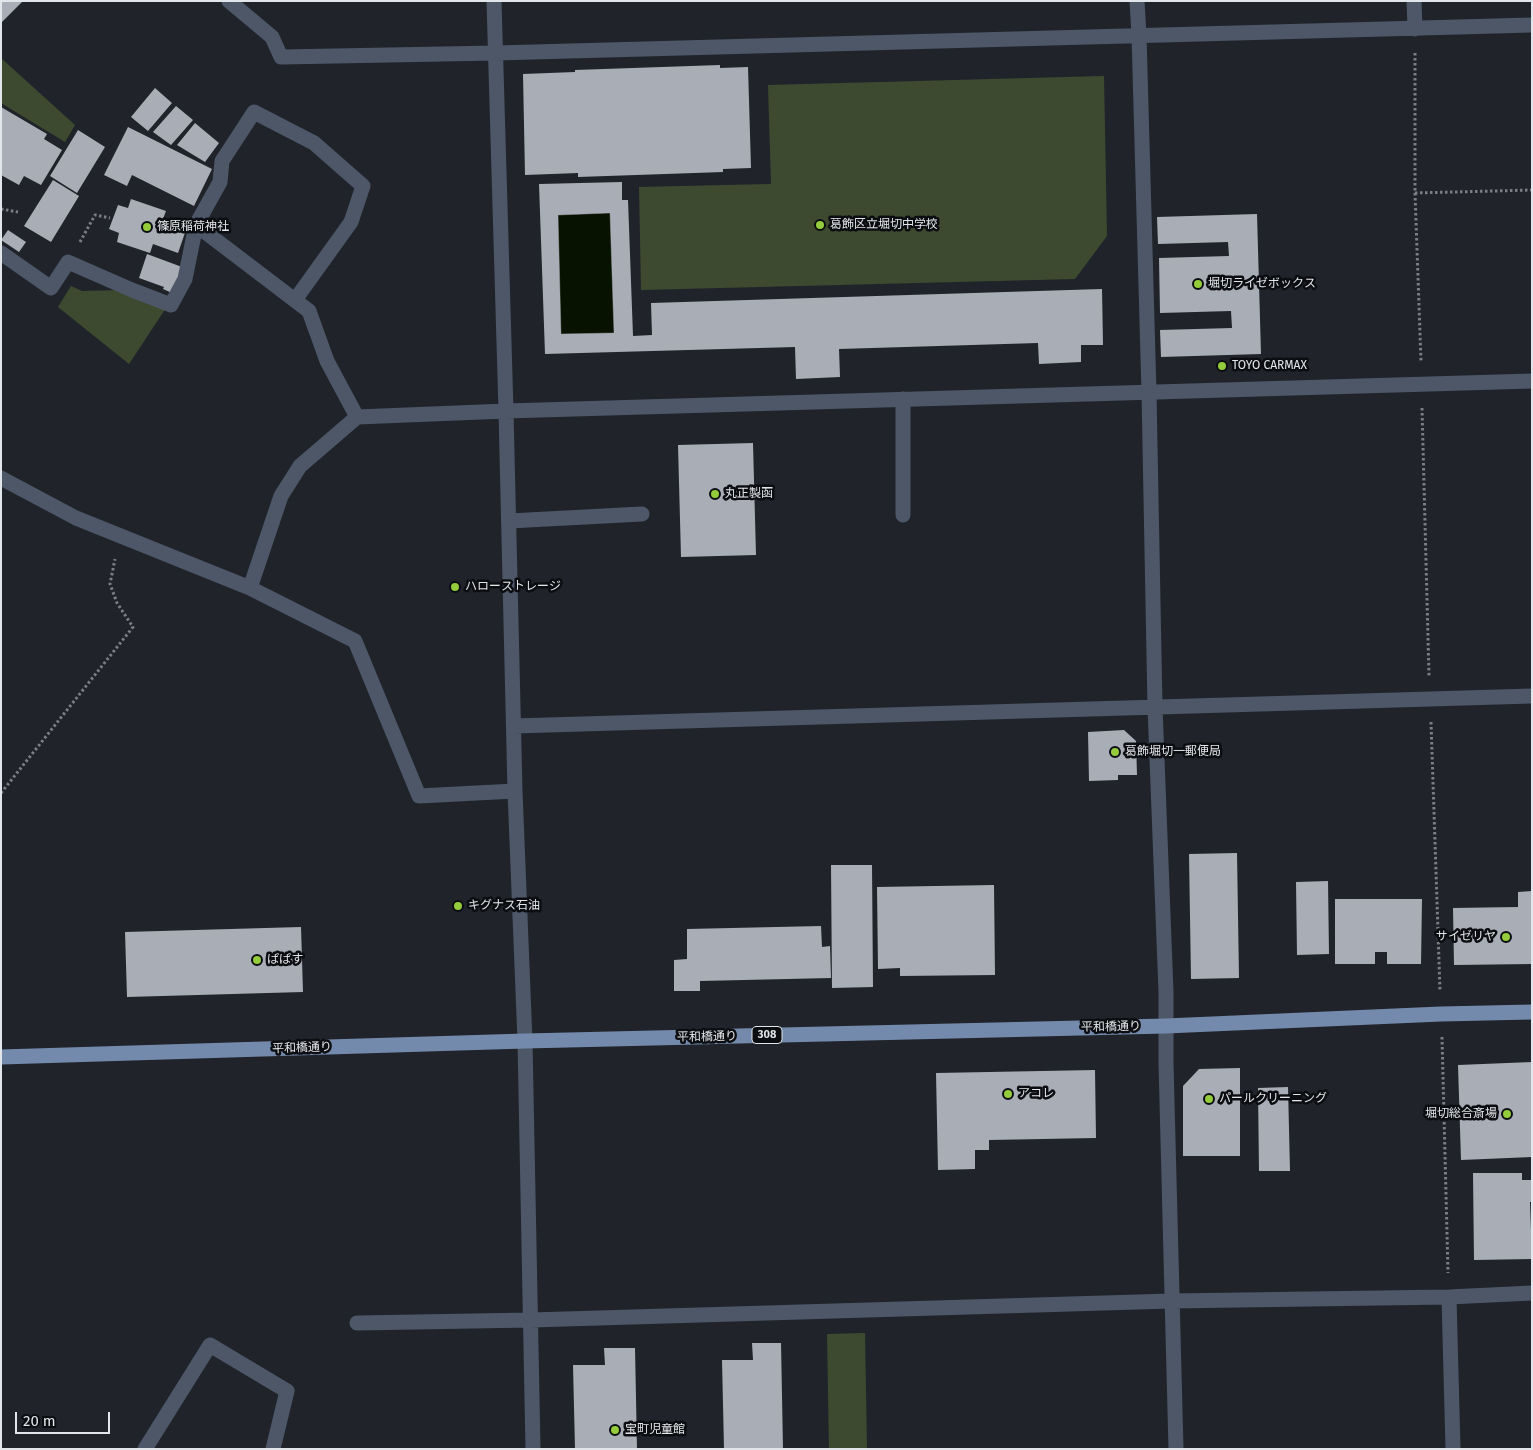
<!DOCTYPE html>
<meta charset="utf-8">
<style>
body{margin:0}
#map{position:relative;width:1533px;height:1450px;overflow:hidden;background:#20242a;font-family:"Fira Sans",sans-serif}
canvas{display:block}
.frame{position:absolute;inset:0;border:2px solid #e2e5e9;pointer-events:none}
.scale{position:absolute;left:15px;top:1412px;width:95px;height:22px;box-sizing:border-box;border:2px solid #e2e5e9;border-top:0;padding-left:6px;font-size:15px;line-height:18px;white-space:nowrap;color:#e2e5e9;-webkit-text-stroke:4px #0b0d10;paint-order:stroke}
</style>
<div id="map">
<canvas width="1533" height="1450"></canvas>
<div class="frame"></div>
<div class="scale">20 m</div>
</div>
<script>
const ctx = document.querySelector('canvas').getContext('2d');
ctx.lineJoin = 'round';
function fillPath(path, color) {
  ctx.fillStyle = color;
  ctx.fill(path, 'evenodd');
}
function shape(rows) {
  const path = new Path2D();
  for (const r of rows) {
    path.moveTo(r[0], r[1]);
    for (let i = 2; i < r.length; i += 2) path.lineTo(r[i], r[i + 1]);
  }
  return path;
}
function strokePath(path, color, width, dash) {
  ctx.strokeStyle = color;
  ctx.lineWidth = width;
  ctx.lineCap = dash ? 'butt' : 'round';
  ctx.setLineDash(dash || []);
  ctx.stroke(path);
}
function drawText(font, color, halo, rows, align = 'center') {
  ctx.font = font + ' "Fira Sans","Noto Sans JP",sans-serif';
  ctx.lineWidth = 5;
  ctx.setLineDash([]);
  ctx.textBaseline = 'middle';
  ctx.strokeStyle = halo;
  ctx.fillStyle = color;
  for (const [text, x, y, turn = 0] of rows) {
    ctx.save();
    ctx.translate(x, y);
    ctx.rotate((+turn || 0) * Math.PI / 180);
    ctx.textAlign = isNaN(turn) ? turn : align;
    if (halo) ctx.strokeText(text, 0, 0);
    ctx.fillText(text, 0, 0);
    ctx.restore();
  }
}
const green = shape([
 [1,58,75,125,65,142,1,103],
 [1104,76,1107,236,1075,279,641,290,639,187,771,184,768,85],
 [71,286,82,291,123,290,166,308,129,364,58,307],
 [865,1333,867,1449,829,1449,827,1334]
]);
const water = shape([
 [610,213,614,333,561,334,558,215,610,213]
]);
const building = shape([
 [1,1,23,1,1,23],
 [720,65,720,68,748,67,751,168,723,169,723,172,578,177,578,173,525,175,523,74,575,72,575,70],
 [155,88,172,103,148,131,131,117],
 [176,106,193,120,171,145,153,132],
 [1,107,47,134,44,139,62,150,41,185,24,176,19,185,1,175],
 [195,123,219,143,205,162,177,145],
 [128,127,212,169,194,206,132,175,127,186,104,175],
 [78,130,105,147,77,193,50,176],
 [53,180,79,196,51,242,24,226],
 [622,182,622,200,628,200,633,336,652,335,651,303,1102,289,1103,345,1081,345,1081,362,1039,364,1038,343,839,349,840,377,796,379,795,347,545,354,539,184],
 [610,213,614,333,561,334,558,215],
 [131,199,166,211,163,219,187,227,178,253,153,244,150,253,117,242,119,233,109,229,118,205,128,208],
 [1257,214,1261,354,1161,357,1160,330,1232,328,1231,311,1160,313,1159,258,1229,256,1228,242,1158,244,1157,217],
 [8,230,26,242,19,252,1,240],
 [147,254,182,267,172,293,163,289,164,287,139,278],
 [753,443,756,555,681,557,678,445],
 [1124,730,1136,741,1137,775,1118,775,1118,780,1089,781,1088,732],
 [1237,853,1239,978,1191,979,1189,854],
 [831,865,872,865,873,987,832,988],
 [1328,881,1329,954,1297,955,1296,882],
 [994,885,995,975,900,976,900,968,878,969,877,887],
 [1532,891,1532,964,1454,965,1453,908,1518,907,1518,892],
 [1335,899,1422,899,1421,964,1387,964,1387,952,1375,952,1375,964,1335,964],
 [821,926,822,947,830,946,831,978,700,981,700,991,674,991,674,960,687,959,687,929],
 [301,927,303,992,127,997,125,932],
 [1532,1062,1532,1157,1461,1160,1458,1065],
 [1240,1068,1240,1156,1183,1156,1183,1086,1199,1069],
 [1095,1070,1096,1138,989,1140,989,1150,975,1150,975,1169,938,1170,936,1073],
 [1288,1087,1290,1171,1259,1171,1258,1088],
 [1473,1173,1522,1173,1522,1180,1532,1180,1532,1202,1530,1202,1532,1259,1474,1260],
 [752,1343,781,1343,783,1449,724,1449,722,1360,753,1360],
 [604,1348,635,1348,637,1449,575,1449,573,1365,605,1365]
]);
const path = shape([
 [1415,53,1415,193,1421,361],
 [1415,193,1532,190],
 [1,209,18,212],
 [80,242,95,215,110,218],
 [1422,408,1429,676],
 [1431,722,1440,991],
 [1,793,133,627,117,603,110,584,115,559],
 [1442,1037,1448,1273]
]);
const lane = shape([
 [196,225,220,182,222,161,254,112,314,143,363,186,351,222,295,300],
 [1,253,51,288,68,262,132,290,171,305,185,279,196,225,309,311,327,361,357,417],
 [903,399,903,515],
 [509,521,642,514],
 [145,1449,210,1345,287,1391,273,1449]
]);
const street = shape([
 [229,1,272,37,281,57,496,53,1532,25],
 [494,1,506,411,515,791,525,1041,533,1449],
 [1137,1,1139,35,1149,393,1155,707,1166,992,1166,1063,1176,1449],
 [1414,1,1415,29],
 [1,478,76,518,250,588,355,641,419,796,515,791],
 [250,588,281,496,300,466,357,417,506,411,1532,381],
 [514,726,1532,696],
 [1449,1297,1453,1449],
 [357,1323,531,1320,1171,1301,1449,1297,1532,1293]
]);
const primary = shape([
 [1,1057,525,1041,1166,1026,1441,1014,1532,1012]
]);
const markers = [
 [820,225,5,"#94cc3c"],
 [147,227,5,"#94cc3c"],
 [1198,284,5,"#94cc3c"],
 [1222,366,5,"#94cc3c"],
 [715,494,5,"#94cc3c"],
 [455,587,5,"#94cc3c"],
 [1115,752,5,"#94cc3c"],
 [458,906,5,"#94cc3c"],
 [1506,937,5,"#94cc3c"],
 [257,960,5,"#94cc3c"],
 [1008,1094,5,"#94cc3c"],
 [1209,1099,5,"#94cc3c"],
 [1507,1114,5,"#94cc3c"],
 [615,1430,5,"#94cc3c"]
];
const shields = [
 [767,1035,30]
];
const shieldNames = [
 ["308",767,1035]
];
const poiNames = [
 ["葛飾区立堀切中学校",830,225],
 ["篠原稲荷神社",157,227],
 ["堀切ライゼボックス",1208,284],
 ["TOYO CARMAX",1232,366],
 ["丸正製函",725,494],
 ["ハローストレージ",465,587],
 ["葛飾堀切一郵便局",1125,752],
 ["キグナス石油",468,906],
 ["サイゼリヤ",1496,937,"right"],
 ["ぱぱす",267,960],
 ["アコレ",1018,1094],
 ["パールクリーニング",1219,1099],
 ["堀切総合斎場",1497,1114,"right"],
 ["宝町児童館",625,1430]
];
const streetNames = [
 ["平和橋通り",1111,1027,-1],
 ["平和橋通り",707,1037,-1],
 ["平和橋通り",302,1048,-2]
];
fillPath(green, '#3e4a30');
fillPath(water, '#071300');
strokePath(water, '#495246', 1);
fillPath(building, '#a9aeb6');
strokePath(path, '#7b7e83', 3, [2.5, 2.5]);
strokePath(lane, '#4d5768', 15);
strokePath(street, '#4d5768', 15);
strokePath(primary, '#748aac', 15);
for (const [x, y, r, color] of markers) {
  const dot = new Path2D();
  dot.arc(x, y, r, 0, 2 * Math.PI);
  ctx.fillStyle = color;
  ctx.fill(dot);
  strokePath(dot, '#0b0d10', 2);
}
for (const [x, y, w] of shields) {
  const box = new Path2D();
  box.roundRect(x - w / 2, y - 8.5, w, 17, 4);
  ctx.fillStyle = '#0b0d10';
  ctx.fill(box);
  strokePath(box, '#e2e5e9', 1);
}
drawText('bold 11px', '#e2e5e9', null, shieldNames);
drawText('12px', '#e2e5e9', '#0b0d10', poiNames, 'left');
drawText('12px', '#e2e5e9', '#0b0d10', streetNames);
</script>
